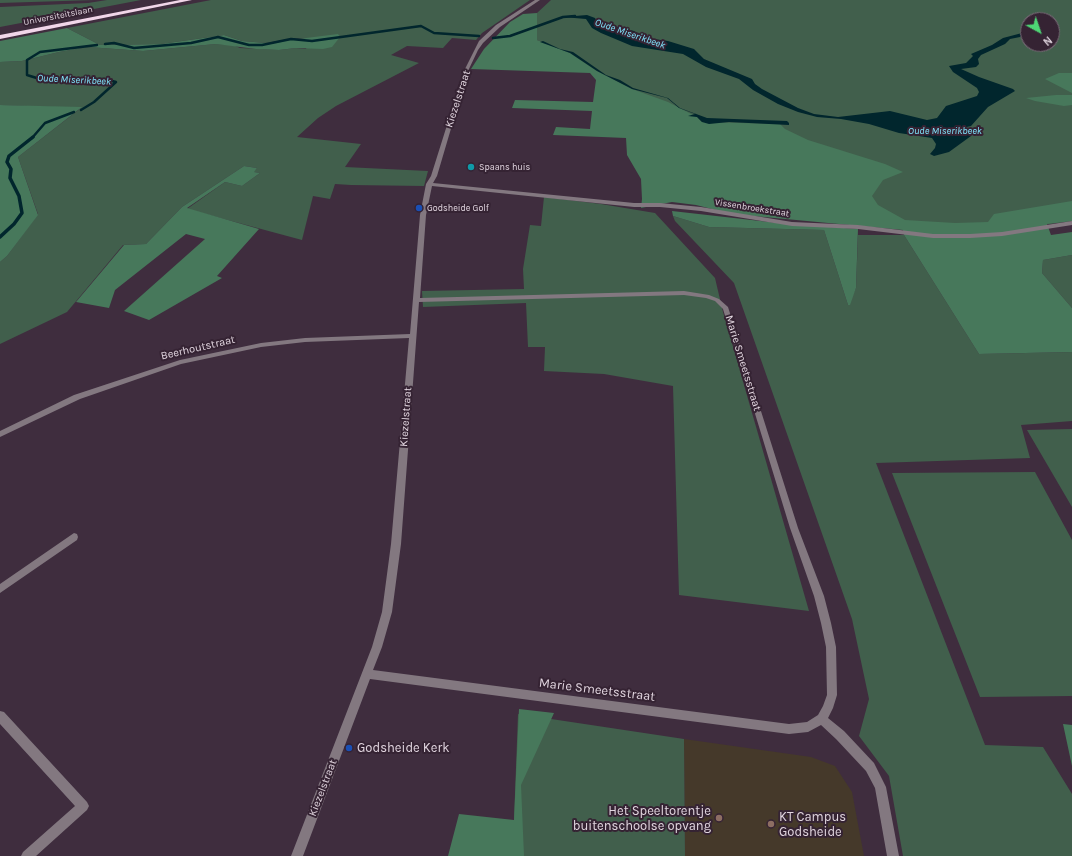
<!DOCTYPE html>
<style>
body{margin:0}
#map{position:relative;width:1072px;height:856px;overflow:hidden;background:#3f2d3e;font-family:Karla,sans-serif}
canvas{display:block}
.north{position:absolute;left:1020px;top:12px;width:40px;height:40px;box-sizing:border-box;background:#352333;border:1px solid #7a6a78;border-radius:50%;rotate:140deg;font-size:11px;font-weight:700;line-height:16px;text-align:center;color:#e1d5df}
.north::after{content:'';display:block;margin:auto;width:14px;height:18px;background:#4ed675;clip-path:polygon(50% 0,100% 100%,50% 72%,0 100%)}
</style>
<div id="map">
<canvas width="1072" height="856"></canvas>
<div class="north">N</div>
</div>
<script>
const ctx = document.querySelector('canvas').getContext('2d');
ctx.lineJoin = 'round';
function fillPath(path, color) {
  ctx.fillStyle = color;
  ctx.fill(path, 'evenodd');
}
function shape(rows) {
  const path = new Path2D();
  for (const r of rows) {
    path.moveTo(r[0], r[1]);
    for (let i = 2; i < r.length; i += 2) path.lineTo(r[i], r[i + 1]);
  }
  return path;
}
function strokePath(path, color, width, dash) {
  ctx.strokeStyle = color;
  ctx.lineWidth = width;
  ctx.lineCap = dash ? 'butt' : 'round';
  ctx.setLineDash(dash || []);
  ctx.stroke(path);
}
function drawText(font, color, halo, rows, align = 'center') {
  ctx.font = font + ' Karla,sans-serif';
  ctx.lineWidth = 4;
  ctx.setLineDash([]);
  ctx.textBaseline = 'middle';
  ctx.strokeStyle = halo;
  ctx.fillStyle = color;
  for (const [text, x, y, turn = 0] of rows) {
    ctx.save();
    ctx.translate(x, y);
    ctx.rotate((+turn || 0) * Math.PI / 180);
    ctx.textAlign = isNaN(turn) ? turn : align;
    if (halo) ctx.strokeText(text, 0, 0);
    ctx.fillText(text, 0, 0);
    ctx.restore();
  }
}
const education = shape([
 [684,739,811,757,835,766,852,792,864,856,685,856]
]);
const green = shape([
 [0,0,95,0,0,3],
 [107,0,141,0,0,27,0,7,88,3],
 [211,0,530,0,482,33,476,40,452,38,443,48,407,46,391,55,419,63,336,106,318,118,297,137,361,144,345,167,428,171,424,186,351,185,335,184,330,199,313,196,302,240,187,209,225,182,242,186,260,173,253,172,257,168,244,166,182,207,146,244,123,245,67,312,0,344,0,262,7,256,38,214,18,157,81,108,0,105,0,62,22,61,59,52,88,47,143,51,216,44,233,45,240,48,279,50,296,48,306,49,310,38,289,39,266,43,242,41,224,35,161,44,100,45,67,28],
 [551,0,1072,0,1072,221,993,231,867,225,605,77,572,55,537,40,537,13],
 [1028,20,1052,20,1052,44,1028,44],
 [544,197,601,204,655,213,715,278,723,312,809,611,679,595,673,386,604,374,544,371,545,347,528,347,526,303,423,307,422,291,524,289,523,269,530,225,541,226],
 [673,216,709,227,824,230,848,305,856,288,858,235,904,235,979,354,1072,352,1072,421,1021,425,1030,458,876,463,985,745,1043,747,1072,794,1072,856,903,856,889,776,859,736,869,699,852,619,734,283,675,221],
 [1072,255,1072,308,1042,273,1043,260],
 [1072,429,1072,507,1027,430],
 [1035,472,1072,540,1072,696,980,697,892,473],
 [518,714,684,739,685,856,510,856,514,820]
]);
const forest = shape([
 [537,13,537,40,570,53,597,71,632,89,668,102,697,117,702,122,780,124,785,129,808,140,885,164,903,172,883,180,872,196,878,205,905,220,955,223,988,222,994,214,1072,201,1072,221,1047,224,1051,235,1072,232,1072,255,1043,260,1042,273,1072,308,1072,352,979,354,904,235,903,230,732,214,696,205,672,202,641,208,642,199,641,179,627,155,626,138,553,135,556,127,590,129,592,111,512,108,515,100,593,102,596,80,590,73,471,69,484,49,510,22,523,14],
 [67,28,100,45,161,44,224,35,242,41,266,43,338,34,340,37,332,47,323,49,296,48,279,50,256,49,216,44,143,51,88,47,59,52,22,61,0,62,0,41],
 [1059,73,1072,73,1072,93,1045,79],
 [1056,95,1072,95,1072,105,1064,106,1035,101,1026,98],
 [0,105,82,107,18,157,38,215,7,256,0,262],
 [244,166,257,168,254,172,260,173,242,186,225,182,187,208,259,229,217,276,222,278,149,320,124,311,205,239,186,234,115,290,109,308,76,302,124,245,146,244,182,207],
 [672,211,787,224,858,229,856,288,850,305,848,305,824,230,709,227,673,216],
 [519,709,554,713,521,785,524,856,448,856,459,814,514,820],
 [1063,724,1072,725,1072,766]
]);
const water = shape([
 [587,15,595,18,597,22,634,31,646,38,668,41,694,49,704,59,752,79,755,84,762,89,798,108,814,114,838,117,890,111,927,120,937,118,946,106,977,96,979,92,977,88,953,72,949,66,966,63,973,56,971,54,992,45,1003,38,1022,33,1028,21,1028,33,1025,36,1010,39,1005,44,981,55,978,59,979,64,976,67,961,69,979,77,1013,89,1015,91,988,107,971,126,958,129,960,132,971,136,949,152,934,156,930,154,935,148,936,144,932,138,899,133,869,124,841,119,817,117,798,112,778,104,753,90,739,79,706,67,683,54,632,46,601,33,592,28,586,19,563,17],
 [543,41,560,49,573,52,606,75,620,80,633,88,668,98,680,108,707,118,787,121,789,123,789,125,729,122,709,124,702,122,697,117,688,116,695,114,679,108,667,98,632,89,597,71,570,53,540,42]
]);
const streamFar1 = shape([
 [493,38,510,36,563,17,575,16],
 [105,44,114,43,134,48,191,43,218,37,249,45,262,45,291,39,312,41,421,26,434,33,479,36],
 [81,110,94,102,116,82,104,79,43,80,27,75,27,60,40,52,97,45],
 [32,138,45,123,74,112]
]);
const stream = shape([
 [0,237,14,224,22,213,19,196,10,178,11,169,7,162,9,156,33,137]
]);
const street = shape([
 [535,0,540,0,500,27,483,43,478,50,468,71,437,176,433,183,634,203,660,203,701,207,792,222,858,225,933,234,970,234,1002,232,1072,221,1072,225,1002,236,970,238,933,238,858,229,792,226,701,211,660,207,634,207,432,186,426,215,420,298,684,291,709,295,719,299,728,307,798,528,824,596,831,623,836,647,837,695,833,708,828,718,844,731,874,763,886,787,899,856,887,856,875,788,866,771,836,739,821,725,808,732,789,734,370,679,303,856,291,856,372,647,382,612,391,544,409,338,305,342,261,347,181,364,80,399,0,437,0,431,74,395,180,360,261,343,305,338,410,334,420,215,426,184,431,176,464,71,479,41,496,25,535,0],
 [684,295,706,298,715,301,723,309,790,528,814,596,821,623,826,647,827,695,823,706,818,715,807,722,789,724,373,670,382,647,392,612,401,544,419,302,684,295],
 [74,533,77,534,78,537,77,540,0,593,0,584,74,533],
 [0,711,4,712,87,802,89,806,87,810,36,856,21,856,23,852,75,806,0,724,0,711]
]);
const highway = shape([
 [180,0,192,0,0,39,0,35,180,0]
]);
const markers = [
 [471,167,4,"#0f9aa8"],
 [419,208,4,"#1a4fb4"],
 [349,748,4,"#1a4fb4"],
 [719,818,4,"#8d6e63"],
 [771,824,4,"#8d6e63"]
];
const farStreetnames = [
 ["Universiteitslaan",58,16,-11],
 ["Vissenbroekstraat",752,208,9]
];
const farPoinames = [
 ["Spaans huis",479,167],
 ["Godsheide Golf",427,208]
];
const farWaternames = [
 ["Oude Miserikbeek",630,34,19],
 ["Oude Miserikbeek",74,80,3],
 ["Oude Miserikbeek",945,131]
];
const streetNames = [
 ["Kiezelstraat",458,99,-72],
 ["Beerhoutstraat",198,348,-13],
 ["Marie Smeetsstraat",743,363,73],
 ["Kiezelstraat",406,417,-86],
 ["Kiezelstraat",323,788,-69]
];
const nearStreetnames = [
 ["Marie Smeetsstraat",597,690,7]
];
const nearPoinames = [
 ["Godsheide Kerk",357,748],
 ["Het Speeltorentje",711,811,"right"],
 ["buitenschoolse opvang",711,826,"right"],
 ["KT Campus",779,817],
 ["Godsheide",779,832]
];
fillPath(education, '#45392a');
fillPath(green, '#415f4c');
fillPath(forest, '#47785b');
fillPath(water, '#01262d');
strokePath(streamFar1, '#01262d', 2.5);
strokePath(stream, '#01262d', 3.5);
fillPath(street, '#837880');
fillPath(highway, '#f1d6e9');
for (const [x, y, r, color] of markers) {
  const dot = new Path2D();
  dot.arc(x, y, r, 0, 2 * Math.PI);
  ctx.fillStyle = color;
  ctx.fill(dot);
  strokePath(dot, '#352333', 1.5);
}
drawText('9px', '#e1d5df', '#352333', farStreetnames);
drawText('9px', '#e1d5df', '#352333', farPoinames, 'left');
drawText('italic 10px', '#80e6fe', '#352333', farWaternames);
drawText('11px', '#e1d5df', '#352333', streetNames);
drawText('13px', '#e1d5df', '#352333', nearStreetnames);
drawText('13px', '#e1d5df', '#352333', nearPoinames, 'left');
</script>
